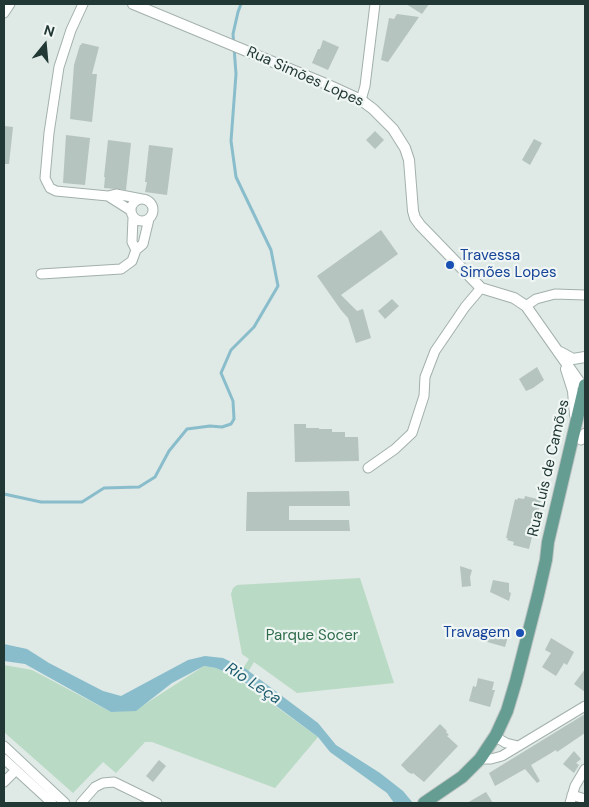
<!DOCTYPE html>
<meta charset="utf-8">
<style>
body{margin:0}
#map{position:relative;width:589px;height:807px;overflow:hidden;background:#dfe9e5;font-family:"DM Sans",sans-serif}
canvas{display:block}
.frame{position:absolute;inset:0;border:5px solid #213834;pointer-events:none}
.north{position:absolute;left:20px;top:20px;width:50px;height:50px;-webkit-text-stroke:4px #eff6f3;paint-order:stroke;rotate:17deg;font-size:14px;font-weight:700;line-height:20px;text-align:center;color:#213834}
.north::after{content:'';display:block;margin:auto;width:18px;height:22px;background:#213834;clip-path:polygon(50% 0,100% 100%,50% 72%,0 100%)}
</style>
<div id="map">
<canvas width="589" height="807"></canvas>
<div class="frame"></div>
<div class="north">N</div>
</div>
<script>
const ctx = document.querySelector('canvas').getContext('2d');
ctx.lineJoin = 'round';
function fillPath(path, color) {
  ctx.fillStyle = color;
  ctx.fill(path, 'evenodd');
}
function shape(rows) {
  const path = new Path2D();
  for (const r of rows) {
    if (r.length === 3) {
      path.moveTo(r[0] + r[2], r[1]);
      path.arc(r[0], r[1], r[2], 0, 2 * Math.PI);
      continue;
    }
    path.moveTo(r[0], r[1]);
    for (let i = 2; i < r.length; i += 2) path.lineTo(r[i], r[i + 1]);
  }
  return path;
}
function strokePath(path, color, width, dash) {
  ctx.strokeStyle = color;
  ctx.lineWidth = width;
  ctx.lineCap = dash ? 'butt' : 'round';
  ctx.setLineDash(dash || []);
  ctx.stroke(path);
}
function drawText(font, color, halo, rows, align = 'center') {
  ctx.font = font + ' "DM Sans",sans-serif';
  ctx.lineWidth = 4.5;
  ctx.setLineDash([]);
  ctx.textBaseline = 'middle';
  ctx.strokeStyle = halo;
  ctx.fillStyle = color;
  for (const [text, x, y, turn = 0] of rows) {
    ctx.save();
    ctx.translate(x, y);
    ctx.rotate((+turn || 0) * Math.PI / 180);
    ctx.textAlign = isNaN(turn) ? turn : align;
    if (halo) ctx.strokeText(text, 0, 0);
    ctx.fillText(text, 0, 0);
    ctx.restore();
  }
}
const green = shape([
 [360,578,394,683,297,693,254,662,242,682,318,737,275,788,152,742,145,742,116,773,103,762,73,793,4,732,4,665,32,670,111,712,136,710,204,666,216,668,237,678,249,659,242,654,231,594,233,588,237,585]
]);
const water = shape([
 [4,644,27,649,49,663,103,691,121,696,188,660,205,656,223,658,246,669,318,723,336,745,380,773,403,791,413,803,394,803,387,793,330,752,318,737,240,679,216,668,204,666,172,683,136,711,111,712,25,664,4,661]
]);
const stream = shape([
 [4,494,41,502,82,502,104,488,139,487,155,477,169,451,187,429,210,426,222,427,231,424,234,419,233,401,221,373,231,350,254,327,278,286,271,250,236,177,231,141,236,74,233,34,238,12,241,4]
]);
const building = shape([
 [406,4,429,4,422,14],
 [397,14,419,17,388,62,381,60,389,18,394,19],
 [323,40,339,47,328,70,312,63,318,49,320,49],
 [82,43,99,47,92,74,97,74,92,122,70,119,74,65,80,45,81,45],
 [4,126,13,127,9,164,4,164],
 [375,131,384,140,375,149,366,140],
 [66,135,90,138,85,185,63,183],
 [534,139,542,143,530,165,522,160],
 [108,140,131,143,126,190,104,188,105,177,104,177],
 [149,145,173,148,167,195,145,192,147,182,145,182],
 [381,230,398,254,341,295,357,311,363,309,371,338,356,343,348,318,341,310,317,276],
 [392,299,399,306,385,319,378,311],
 [537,367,544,380,533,388,526,391,519,379],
 [294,424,306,424,306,428,319,428,319,429,332,429,332,432,345,432,345,437,358,437,359,461,295,462],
 [349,491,350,506,289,506,289,520,349,520,350,531,246,531,247,492],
 [525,496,541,500,529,549,513,545,514,542,507,540,508,538,506,538,515,499,517,500,518,498,524,499],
 [460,566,472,570,470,577,471,586,462,587],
 [493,580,509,583,509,592,511,593,509,601,490,592],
 [488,627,509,633,505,647,484,641],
 [551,638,574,652,567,665,564,663,556,676,542,667,551,653,545,650],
 [585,669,585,692,574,684],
 [478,678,494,682,492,690,495,690,490,707,469,701,473,686,476,687],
 [585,714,585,733,557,752,556,750,531,765,540,781,537,783,525,769,495,786,489,773],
 [440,724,447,731,446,732,449,735,447,736,458,746,424,782,413,773,412,774,408,772,401,765],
 [574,751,581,759,576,763,579,765,574,773,563,764],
 [159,760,166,766,153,782,146,776],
 [486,792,493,803,467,803]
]);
const minor = shape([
 [83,4,71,30,59,67,49,133,45,178,50,188,56,191,108,196,130,210],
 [4,13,10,4],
 [361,100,365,86,375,4],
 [108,196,116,194,142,199],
 [142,210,11],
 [133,218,132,242,136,250],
 [41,274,121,269,132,261,136,250,143,244,149,219],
 [526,306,536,299,555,294,585,295],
 [581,440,585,433],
 [368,468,395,449,412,433,424,396,425,377,435,351,465,307,481,288],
 [496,735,499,739,506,743,518,746],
 [4,746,65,803],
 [4,759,52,803],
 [480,759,491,759,502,756,585,706],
 [4,782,16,770],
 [572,795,585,799],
 [81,803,95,787,103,783,114,782,157,803],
 [570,803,575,786,585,769]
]);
const tertiary = shape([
 [133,4,326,84,361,100,373,109,393,129,405,148,409,160,413,211,415,218,420,225,481,288,514,298,526,306,585,390],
 [560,352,573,359,585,357],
 [566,369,573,391,575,415]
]);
const primary = shape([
 [424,803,462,777,480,759,496,735,507,711,516,681,538,595,546,560,548,542,585,385]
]);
const markers = [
 [450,265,5,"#1a4fb4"],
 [520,633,5,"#1a4fb4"]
];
const streetNames = [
 ["Rua Simões Lopes",305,77,24],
 ["Rua Luís de Camões",549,468,-77]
];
const transitNames = [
 ["Travessa",460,256],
 ["Simões Lopes",460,273],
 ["Travagem",510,633,"right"]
];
const parkNames = [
 ["Parque Socer",312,636]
];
const waterNames = [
 ["Rio Leça",253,684,33]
];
fillPath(green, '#b9dac4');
fillPath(water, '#89bdcc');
strokePath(stream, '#89bdcc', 3);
fillPath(building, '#b5c4bf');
strokePath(minor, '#a2b0ac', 11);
strokePath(tertiary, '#a2b0ac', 12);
strokePath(primary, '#bcc3c2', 14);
strokePath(minor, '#fff', 9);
strokePath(tertiary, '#fff', 10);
strokePath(primary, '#669d92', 12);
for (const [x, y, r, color] of markers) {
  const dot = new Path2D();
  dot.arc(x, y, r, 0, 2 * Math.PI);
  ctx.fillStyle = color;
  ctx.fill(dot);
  strokePath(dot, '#eff6f3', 2);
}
drawText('15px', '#213834', '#eff6f3', streetNames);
drawText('15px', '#164399', '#eff6f3', transitNames, 'left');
drawText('15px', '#2e6c4a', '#eff6f3', parkNames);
drawText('italic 16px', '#1f5d70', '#eff6f3', waterNames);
</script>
